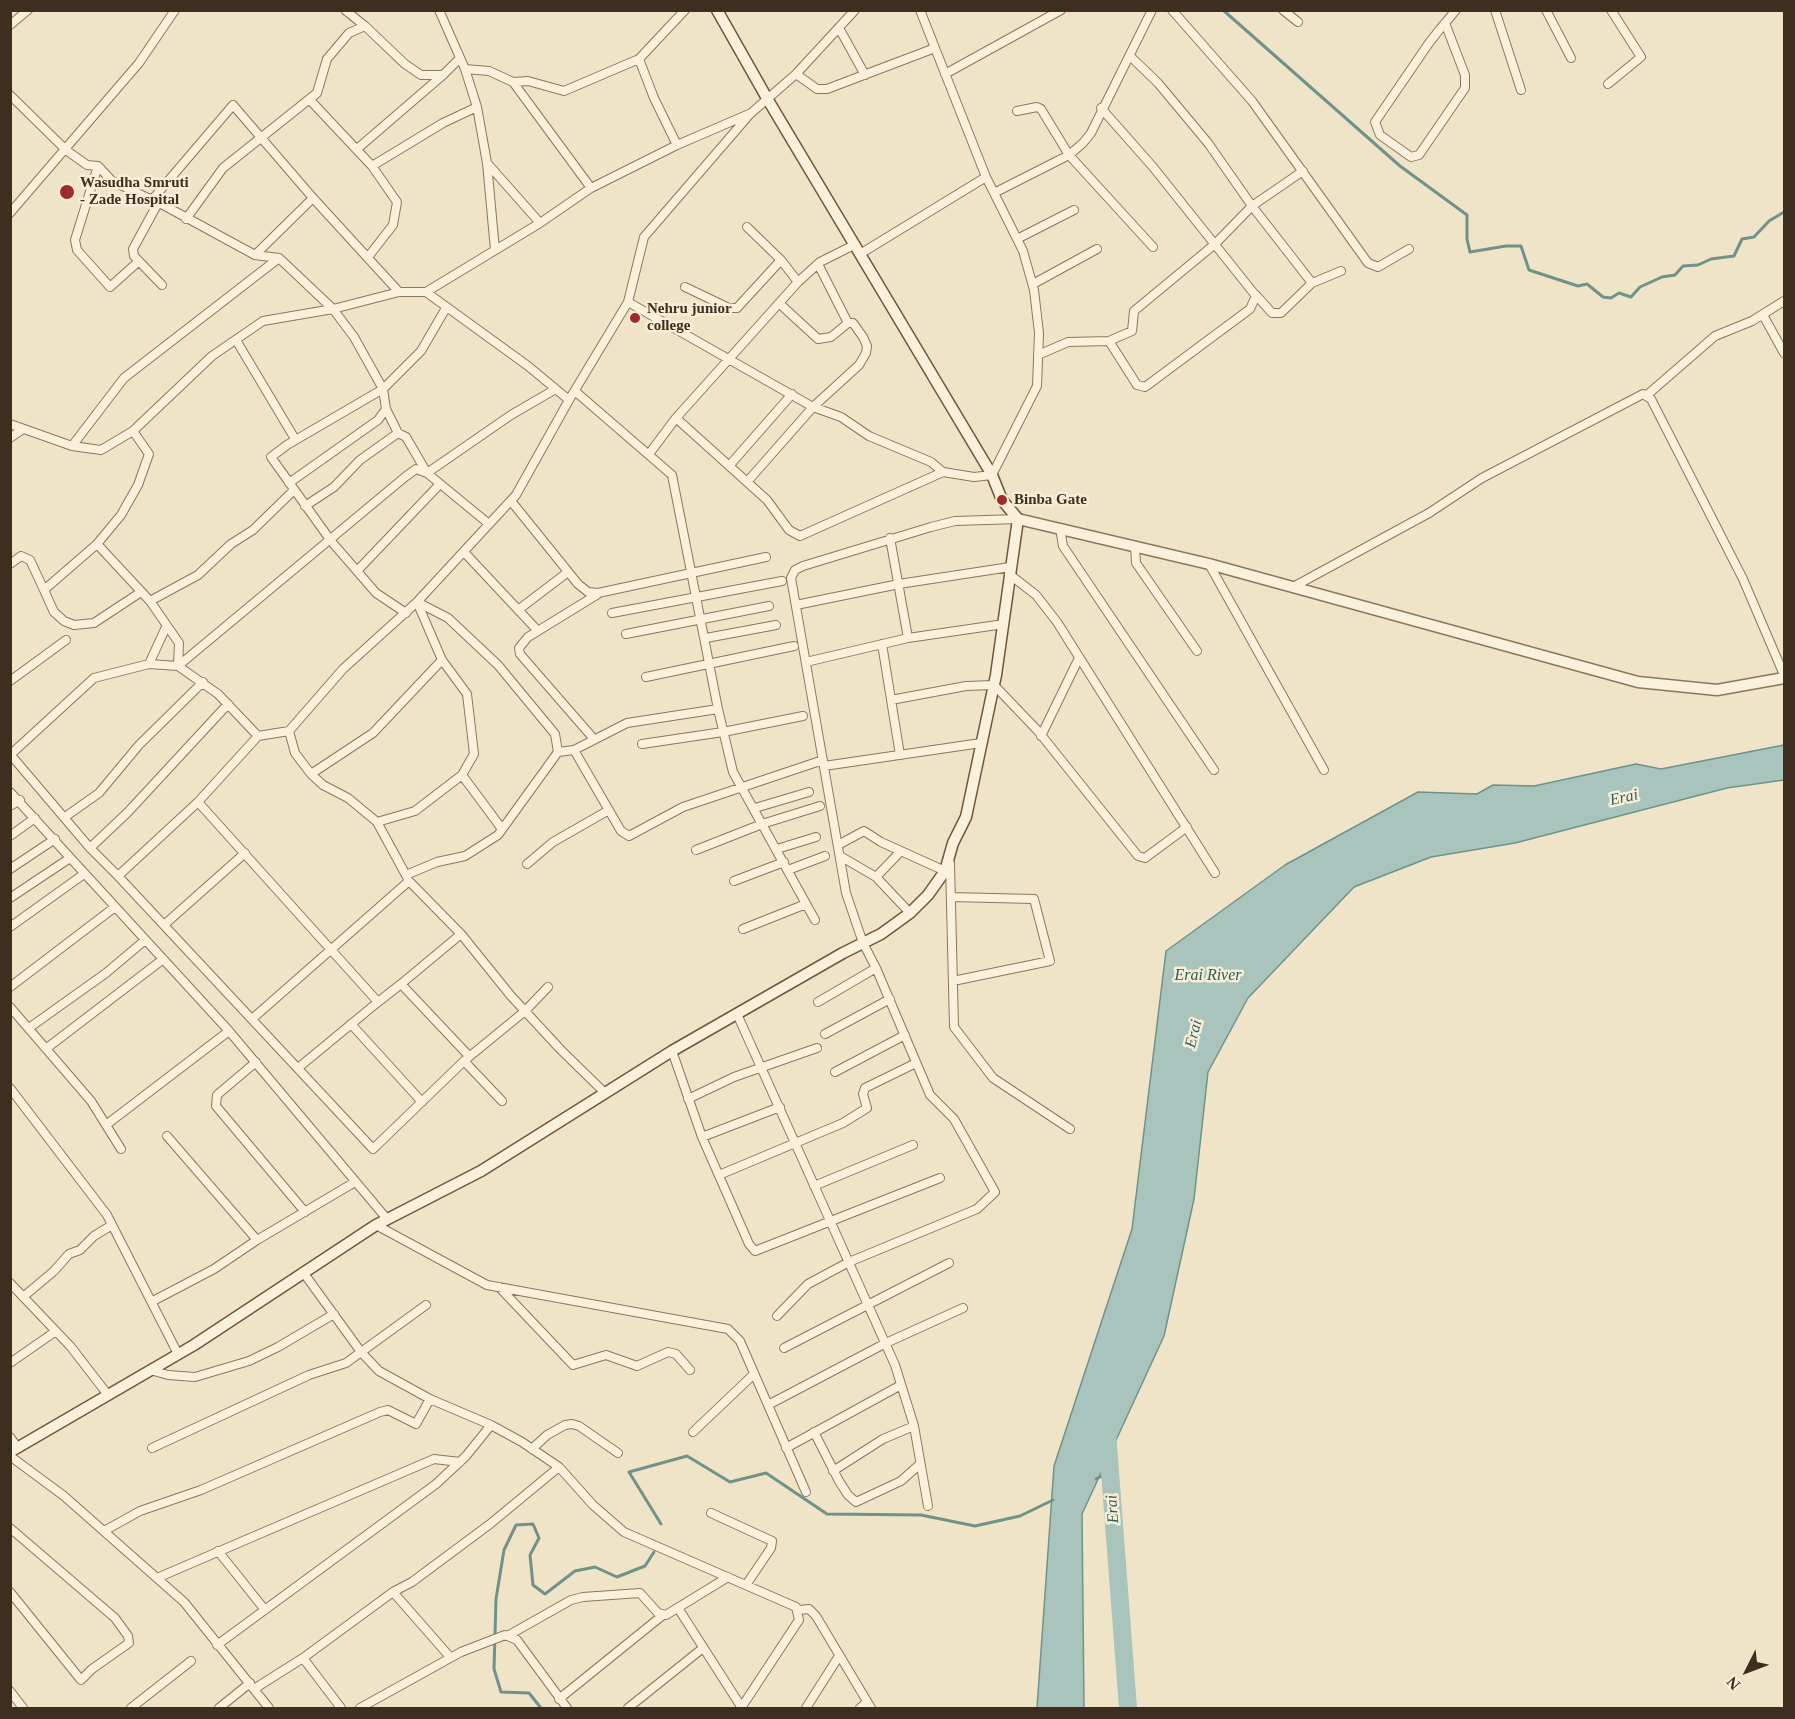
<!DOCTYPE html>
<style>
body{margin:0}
#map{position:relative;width:1795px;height:1719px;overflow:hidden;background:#f0e4c8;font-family:Georgia,serif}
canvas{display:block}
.frame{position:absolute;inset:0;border:12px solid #3d2e20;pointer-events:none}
.north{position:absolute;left:1717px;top:1641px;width:60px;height:60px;-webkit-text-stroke:4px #f7eed8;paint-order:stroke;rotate:228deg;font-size:16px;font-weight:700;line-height:24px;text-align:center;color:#3d2e20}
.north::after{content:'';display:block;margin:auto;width:21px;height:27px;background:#3d2e20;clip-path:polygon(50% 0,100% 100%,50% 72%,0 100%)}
</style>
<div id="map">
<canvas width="1795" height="1719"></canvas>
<div class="frame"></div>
<div class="north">N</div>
</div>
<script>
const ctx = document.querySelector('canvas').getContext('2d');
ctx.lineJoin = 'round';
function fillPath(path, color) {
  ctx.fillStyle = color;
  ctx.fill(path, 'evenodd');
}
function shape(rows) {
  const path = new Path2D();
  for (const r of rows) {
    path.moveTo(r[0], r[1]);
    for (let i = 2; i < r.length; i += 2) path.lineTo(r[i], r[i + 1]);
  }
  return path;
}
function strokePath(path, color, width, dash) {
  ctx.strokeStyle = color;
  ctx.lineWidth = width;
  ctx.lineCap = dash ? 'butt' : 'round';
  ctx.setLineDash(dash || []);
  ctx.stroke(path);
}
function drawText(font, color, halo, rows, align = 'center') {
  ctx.font = font + ' Georgia,serif';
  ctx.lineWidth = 5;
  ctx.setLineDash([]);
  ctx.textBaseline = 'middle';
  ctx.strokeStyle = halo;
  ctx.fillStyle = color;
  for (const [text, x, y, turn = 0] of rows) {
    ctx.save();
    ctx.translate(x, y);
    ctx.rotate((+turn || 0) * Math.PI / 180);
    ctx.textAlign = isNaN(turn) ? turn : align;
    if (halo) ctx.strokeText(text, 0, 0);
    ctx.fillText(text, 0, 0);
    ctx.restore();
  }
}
const water = shape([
 [1784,745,1784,780,1727,788,1515,843,1431,857,1354,887,1248,998,1208,1072,1194,1199,1164,1336,1082,1514,1084,1708,1037,1708,1054,1466,1132,1229,1166,951,1285,865,1418,792,1477,794,1493,785,1534,786,1636,764,1661,769,1784,745]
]);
const stream = shape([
 [1223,10,1400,166,1467,215,1467,239,1470,252,1506,246,1521,246,1529,270,1578,286,1587,284,1603,297,1611,298,1619,293,1631,297,1640,287,1662,277,1675,275,1683,266,1698,265,1711,259,1734,256,1742,239,1754,237,1769,221,1784,212],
 [1096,1479,1110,1472],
 [661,1524,629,1472,687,1456,730,1482,766,1473,827,1514,921,1515,975,1526,1020,1516,1053,1500],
 [541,1708,529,1693,501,1692,494,1669,496,1599,504,1550,516,1525,533,1524,539,1538,530,1555,533,1585,545,1594,575,1571,595,1567,617,1577,645,1566,654,1552]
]);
const river = shape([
 [1107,1432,1128,1708]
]);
const minor = shape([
 [345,10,365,26,405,64,421,75,443,75,459,59],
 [439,10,465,69,477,107,487,163,495,250],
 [1172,10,1252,101,1368,263,1378,267,1409,249],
 [1283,10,1298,22],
 [1495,10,1521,90],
 [1546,10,1571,58],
 [1445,23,1465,75,1465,88,1419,155,1411,157,1380,135,1375,122,1429,43,1440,29,1456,10],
 [10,25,28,10],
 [839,28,865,75],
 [1130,56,1158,83,1208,143,1252,206,1312,283],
 [639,59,654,98,677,145],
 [465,69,489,71,513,82,528,81,564,91,639,59,685,10],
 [796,74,817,89,827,89,935,48],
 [945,74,1061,10],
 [513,82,591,188],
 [1608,84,1641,57,1611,10],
 [10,95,66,150,87,165,98,166,112,181,165,206,255,255,279,258,333,309,354,337,383,389,386,409,398,433,406,437,427,473,489,524],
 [310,100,372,166,397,202,393,225,368,257],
 [1101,108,1153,167,1256,296,1250,309,1145,387,1137,385,1109,341],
 [1017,111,1037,107,1041,109,1069,155,1153,247],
 [357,149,443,75],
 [487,163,540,223],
 [98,166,75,240,77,250,110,287,139,261],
 [372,166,443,123,477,107],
 [994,193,1069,155,1083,143,1091,133,1152,10],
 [151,201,233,105,313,198,399,292],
 [158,203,133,249,134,256,162,285],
 [10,213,139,63,175,10],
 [186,219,223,168,317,93,327,59,349,33,365,26],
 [747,227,781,260,798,282],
 [1017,239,1074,210],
 [860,254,986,177],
 [255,255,313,198],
 [1033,284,1097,249],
 [685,287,729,308,737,308,781,260],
 [426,292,528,366,569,400],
 [1255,294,1272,313,1281,313,1312,283,1341,271],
 [628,302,813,407,841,417,869,436,931,462,943,472,974,477,992,475,1037,386,1039,333,1034,290,1023,251,986,177,920,10],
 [780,304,818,339,831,337,848,323],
 [1763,315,1784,353],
 [236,340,295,439],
 [1038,355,1068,342,1109,341,1132,331,1134,311,1215,244,1252,206,1303,171],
 [576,392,672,475,718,709],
 [1647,395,1715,336,1752,321,1784,301],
 [676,418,767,500,789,530,800,536,943,472],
 [10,424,72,446,101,450,133,431,212,356,263,321,333,309,399,292,426,292,540,223,591,188,677,145,749,114],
 [133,431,149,454,138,485,121,515,97,544,150,601,179,643,178,666],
 [10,438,23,429],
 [72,446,124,378,279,258],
 [649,454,676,418,798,282,820,262,854,245],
 [729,466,792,394],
 [747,482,813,407,859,365,866,353,867,346,863,337,853,323,848,323,818,264],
 [289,483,378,420,386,409],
 [511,501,578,584,588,592,598,593,766,557],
 [305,506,334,487,360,460,398,433],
 [1060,528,1063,546,1214,770],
 [890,538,908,638],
 [1135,546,1136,563,1197,651],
 [464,552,538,631],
 [10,564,21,556,30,560,44,590,97,544],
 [1209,564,1324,770],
 [357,571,439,485],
 [1009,574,1036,595,1057,622,1215,873],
 [1293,587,1429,513,1482,478,1643,394,1651,399,1743,579,1784,675],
 [44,590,54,612,64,621,74,625,94,623,141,592],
 [150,601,198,575,231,544,253,530,294,490],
 [796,605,899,584,1010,567],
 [518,610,568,572],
 [406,613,376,593,331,541,271,457,287,445,383,389,421,351,446,308],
 [612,613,782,581],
 [626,634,769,606],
 [706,638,776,625],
 [882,644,900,755],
 [806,662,908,638,1004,624],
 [149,664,166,627],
 [178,666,405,477,416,469,427,473,511,415,554,390],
 [646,677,794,646],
 [10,681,66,640],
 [891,700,966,686,994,685,1038,731,1138,856,1145,858,1187,827],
 [289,731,295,753,311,774,323,785,348,798,377,822,407,877],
 [1041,736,1079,658],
 [593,738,520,654,519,648,528,637,598,594],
 [642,744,723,732,803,716],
 [574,750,621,831,629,836,683,807,823,760],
 [10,754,90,848,118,876,198,802,258,736],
 [10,755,94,678,149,664,178,666,218,694,258,736,289,731,343,669,417,602,516,495,569,400,628,302,644,237,750,114,796,74,855,10],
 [824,766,981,743],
 [311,774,373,733,442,660],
 [10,792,229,1031,387,1219],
 [198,802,378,1002,298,1068],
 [10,806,20,800],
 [755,808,809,792],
 [65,817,99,793,139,745,203,682],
 [377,822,415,811,462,775],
 [502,829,462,775,474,754,467,694,442,660,417,602,448,618,498,665,555,734,558,752],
 [10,836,35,818],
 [838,845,864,831,881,842,945,871],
 [90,848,128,812,228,704],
 [777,849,816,837],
 [696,850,762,824,820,806],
 [840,856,876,877,910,913],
 [950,863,954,1027,993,1078,1070,1129],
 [527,864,553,842,609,810],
 [10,869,55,839],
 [788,870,825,856],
 [406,875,437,862,465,856,498,835,558,752,574,750,627,723,718,709,733,772,815,920],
 [118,876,373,1149,464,1061,525,1011,548,987],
 [876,877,901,851],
 [734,881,784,862],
 [951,897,1034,899,1050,961,953,981],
 [10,898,70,858],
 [164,925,245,853],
 [10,927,84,874],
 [743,929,806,904],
 [401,984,461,934],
 [10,987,115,907],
 [378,1002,401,984,469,1056],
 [818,1002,876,968],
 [10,1007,91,1101,121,1149],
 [737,1014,895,1365,914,1426,928,1506],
 [252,1019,409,881,461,934,511,996,561,1050,604,1092],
 [351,1024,422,1102],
 [29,1028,106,973,144,941],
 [825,1034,890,999],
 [47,1048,162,960],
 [672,1051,702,1137,749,1244,755,1251,940,1178],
 [464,1061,502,1101],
 [256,1062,217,1095,216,1106,305,1212],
 [835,1072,905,1035],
 [10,1088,107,1215,178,1354],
 [688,1099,734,1077,817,1048],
 [106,1125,229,1031],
 [167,1136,257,1240],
 [702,1137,780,1107],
 [719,1175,843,1123,867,1108,863,1094,865,1088,916,1063],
 [814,1186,913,1145],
 [376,1225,487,1285,728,1329,740,1341,806,1492],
 [303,1272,361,1352,379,1371,430,1399,491,1425,522,1442,559,1467,593,1505,624,1532,796,1607,799,1620,741,1708],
 [10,1283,71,1347,108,1395],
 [499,1287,573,1365,606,1355,637,1366,668,1352,676,1354,690,1370],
 [23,1297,54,1271,69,1254,80,1250,94,1236,112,1225],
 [153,1301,214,1269,257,1240,355,1182],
 [777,1316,808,1284,849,1262,977,1209,995,1192,954,1119,930,1095,876,968,863,943,846,893,791,578,795,570,803,566,931,527,955,521,1018,519],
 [784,1348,949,1263],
 [10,1363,56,1331],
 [150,1370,168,1375,195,1377,249,1361,278,1347,334,1314],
 [768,1405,886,1343,963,1308],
 [693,1432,754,1374],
 [814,1432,839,1481,848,1495,856,1502,901,1481,920,1464],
 [10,1437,18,1448],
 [152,1448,309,1375,346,1363,426,1305],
 [786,1448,901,1385],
 [532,1449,547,1435,565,1425,572,1424,579,1426,618,1453],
 [10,1456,64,1496,184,1602,269,1708],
 [833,1471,883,1439,914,1426],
 [711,1513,772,1541,771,1548,746,1585],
 [10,1528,115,1618,128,1636,129,1643,92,1669,81,1680,10,1592],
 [104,1531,140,1511,201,1490,380,1412,388,1410,416,1424,430,1399],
 [218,1551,265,1610],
 [157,1578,434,1459,460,1462],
 [393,1592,450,1657],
 [678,1608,742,1708],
 [799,1610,809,1609,816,1616,871,1708],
 [509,1635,571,1600,583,1597,640,1593,658,1613,666,1615,728,1577],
 [217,1645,436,1484,466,1456,491,1425],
 [303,1658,341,1708],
 [254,1689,303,1658,393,1592,412,1582,490,1524,559,1467],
 [10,1691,23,1708],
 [559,1699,663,1615],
 [131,1708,191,1661],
 [219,1708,250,1683],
 [360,1708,461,1652,505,1635,517,1640,567,1708],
 [628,1708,703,1648],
 [806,1708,839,1656],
 [860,1708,867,1702]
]);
const tertiary = shape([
 [1018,519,1209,564,1638,682,1717,690,1784,678]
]);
const secondary = shape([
 [10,1452,194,1345,376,1225,481,1171,672,1051,843,953,881,934,910,913,928,895,945,871,953,843,966,817,996,675,1018,519,1002,500,992,475,768,100,717,10]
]);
const markers = [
 [67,192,8,"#9e2a2b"],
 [635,318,6,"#9e2a2b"],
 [1002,500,6,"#9e2a2b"]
];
const poiNames = [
 ["Wasudha Smruti",80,183],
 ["- Zade Hospital",80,200],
 ["Nehru junior",647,309],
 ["college",647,326],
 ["Binba Gate",1014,500]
];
const waterNames = [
 ["Erai",1624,798,-12],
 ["Erai River",1208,976],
 ["Erai",1194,1034,-76],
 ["Erai",1113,1509,-94]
];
fillPath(water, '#a9c4bc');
strokePath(water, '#6f938a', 1.5);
strokePath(stream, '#6f938a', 3);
strokePath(river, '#a9c4bc', 18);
strokePath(minor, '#8d765c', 10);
strokePath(tertiary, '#8d765c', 13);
strokePath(secondary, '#6f573f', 13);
strokePath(minor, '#faf1dc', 8);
strokePath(tertiary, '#faf1dc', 10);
strokePath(secondary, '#faf1dc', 10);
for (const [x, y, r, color] of markers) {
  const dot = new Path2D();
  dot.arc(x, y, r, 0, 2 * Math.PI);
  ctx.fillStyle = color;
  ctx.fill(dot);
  strokePath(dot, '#f7eed8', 2);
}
drawText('bold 15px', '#3d2e20', '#f7eed8', poiNames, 'left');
drawText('italic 16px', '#2f5d5a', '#f7eed8', waterNames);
</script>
